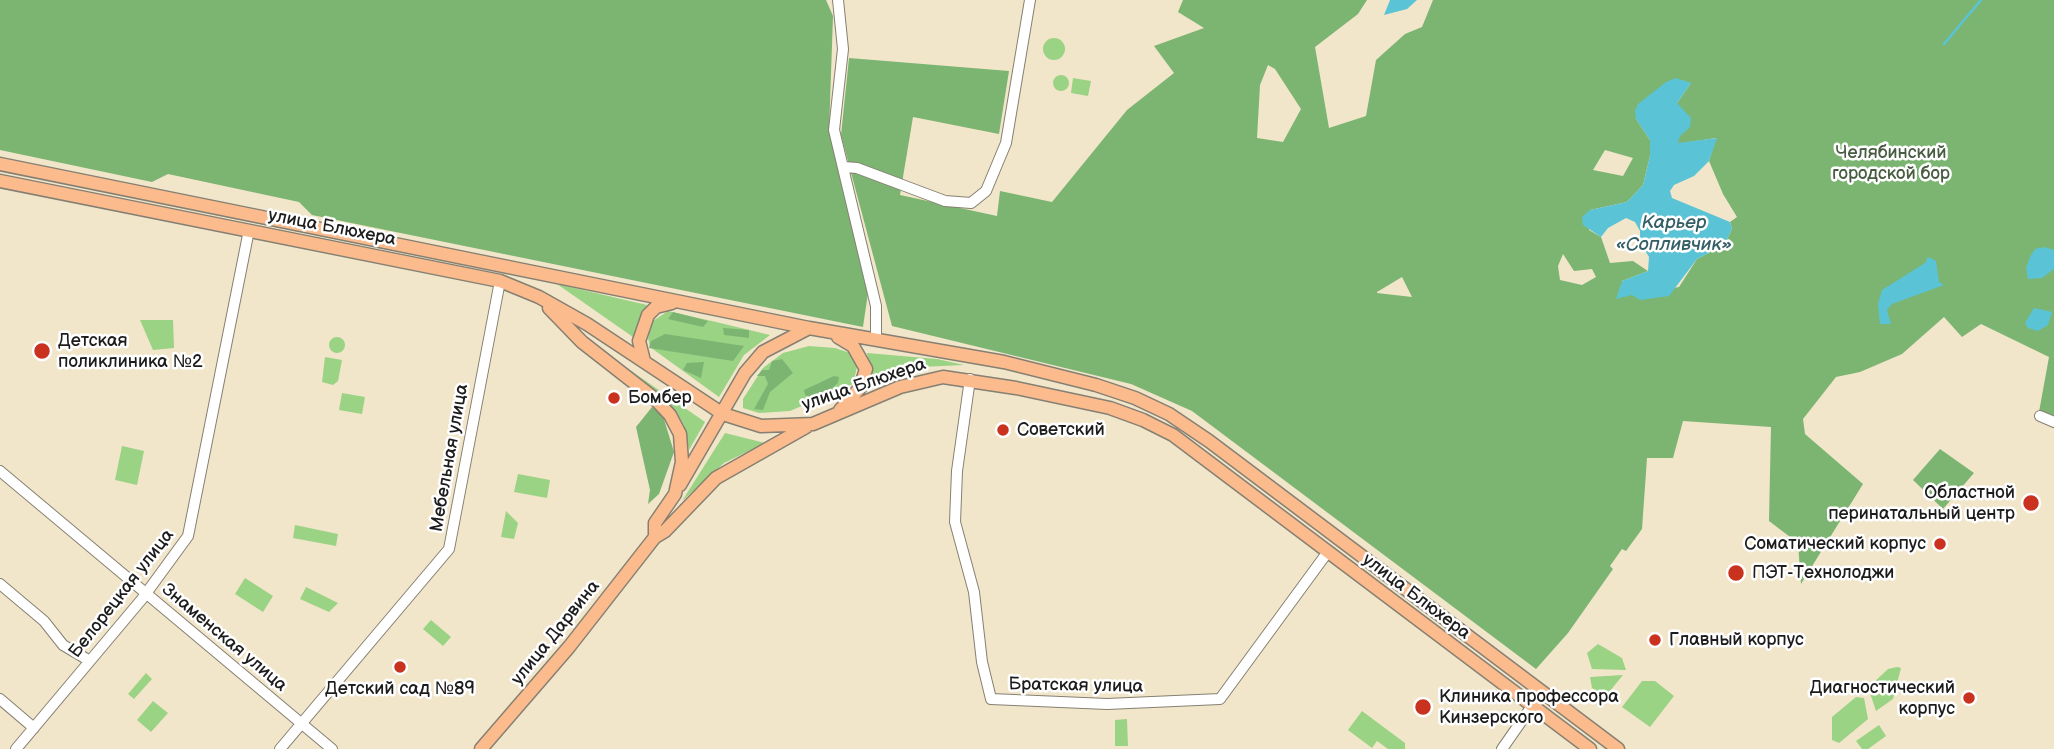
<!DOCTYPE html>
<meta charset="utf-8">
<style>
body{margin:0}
canvas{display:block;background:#f1e5ca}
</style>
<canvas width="2054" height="749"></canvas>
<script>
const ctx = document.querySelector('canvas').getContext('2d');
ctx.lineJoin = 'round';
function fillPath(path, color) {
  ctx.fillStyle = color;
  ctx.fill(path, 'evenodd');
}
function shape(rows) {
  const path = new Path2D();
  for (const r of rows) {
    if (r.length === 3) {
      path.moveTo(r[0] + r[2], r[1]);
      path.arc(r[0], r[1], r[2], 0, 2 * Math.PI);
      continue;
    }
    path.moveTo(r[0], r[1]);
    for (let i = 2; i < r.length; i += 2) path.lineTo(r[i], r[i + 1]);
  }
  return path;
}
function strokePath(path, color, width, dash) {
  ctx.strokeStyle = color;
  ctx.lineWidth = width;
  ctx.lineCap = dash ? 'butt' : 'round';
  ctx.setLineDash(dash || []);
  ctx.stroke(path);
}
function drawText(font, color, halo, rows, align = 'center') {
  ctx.font = font + ' "Balsamiq Sans",sans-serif';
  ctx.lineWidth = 5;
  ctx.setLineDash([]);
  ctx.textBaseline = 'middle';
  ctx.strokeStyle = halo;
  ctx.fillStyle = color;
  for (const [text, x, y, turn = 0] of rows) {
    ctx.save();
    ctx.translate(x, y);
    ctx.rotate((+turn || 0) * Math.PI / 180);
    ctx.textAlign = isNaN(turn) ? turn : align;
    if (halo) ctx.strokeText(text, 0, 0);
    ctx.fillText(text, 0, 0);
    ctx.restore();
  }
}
const green = shape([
 [1054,49,11],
 [1061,83,8],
 [1073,78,1091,81,1088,96,1071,93],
 [557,284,647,305,633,337],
 [668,311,716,322,770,335,744,355,719,397,650,347,648,338,653,321],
 [140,320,173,320,174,348,153,350],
 [337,345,8],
 [809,346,835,348,850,353,857,367,853,384,790,411,759,413,743,408,743,399,763,368,783,353],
 [867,353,937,359,964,365,920,367,872,383],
 [325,357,342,360,338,381,333,385,322,382],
 [627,368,705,422,689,450,684,425,677,413,625,369],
 [342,393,365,397,362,414,339,410],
 [725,433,765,443,724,463,682,501],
 [122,446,144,451,137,485,115,480],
 [518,474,550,480,547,498,514,492],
 [506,511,518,523,514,539,501,537],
 [295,525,338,534,336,546,293,538],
 [245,578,273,596,263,612,235,594],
 [306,587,338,603,329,612,300,599],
 [431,620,451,637,443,646,423,629],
 [1598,644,1622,658,1626,670,1592,669,1587,653],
 [1897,667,1901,668,1893,699,1876,711,1870,693,1871,685,1888,669],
 [146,673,152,679,134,699,128,694],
 [1623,675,1605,697,1592,688,1590,677],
 [1642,681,1655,681,1674,696,1650,727,1622,707],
 [1856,697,1864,698,1868,719,1839,743,1832,740,1832,717],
 [153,701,168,713,151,732,137,720],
 [1362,711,1405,743,1405,749,1388,749,1377,741,1372,748,1348,730],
 [1127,719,1128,746,1115,746,1115,720],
 [1879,725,1886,736,1868,749,1862,749,1856,741]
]);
const forest = shape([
 [0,0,826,0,833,16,829,132,864,263,868,293,863,327,312,215,299,202,168,174,152,182,0,150],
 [1183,0,1367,0,1358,14,1315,47,1329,128,1366,116,1376,60,1405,34,1422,27,1433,0,2054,0,2054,417,2039,412,2049,357,1981,324,1962,337,1944,317,1902,354,1860,372,1836,377,1803,419,1805,434,1863,484,1801,584,1798,543,1769,521,1771,427,1683,421,1673,458,1647,458,1642,529,1626,551,1622,549,1610,566,1613,569,1568,633,1536,669,1192,411,1131,384,892,326,841,135,849,58,1009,71,999,134,913,117,900,195,997,216,1000,191,1052,202,1127,110,1174,73,1154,46,1204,28,1178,12],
 [1268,65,1275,69,1301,109,1283,142,1257,138,1260,85],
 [1691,83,1677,103,1677,144,1716,138,1709,161,1723,194,1737,217,1730,222,1732,229,1724,245,1697,259,1679,287,1632,295,1622,281,1648,271,1633,261,1610,263,1601,237,1589,230,1590,210,1627,202,1643,185,1650,156,1650,140,1636,119],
 [1605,150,1633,158,1623,176,1593,170],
 [1563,254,1574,271,1592,269,1596,277,1582,285,1560,280,1558,266],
 [1402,277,1412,297,1377,293,1377,292],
 [673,312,708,321,703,327,668,319],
 [723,328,749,330,749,338,724,335],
 [665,334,744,346,733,361,649,348,651,341],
 [782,359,793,373,770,392,763,410,754,409,768,384,765,376,757,376,762,370,769,370,772,361],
 [704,362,701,378,683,370,687,363],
 [834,376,839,377,838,383,825,394,812,398,805,395,804,390],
 [652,407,663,416,674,452,659,494,648,504,650,490,636,427],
 [1940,449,1974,473,1943,509,1913,480]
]);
const water = shape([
 [1390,0,1417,0,1407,9,1384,15],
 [1676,78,1691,83,1677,103,1691,118,1690,127,1680,136,1678,143,1717,138,1709,161,1694,176,1674,185,1670,191,1672,198,1730,222,1732,229,1724,245,1697,259,1669,296,1640,300,1632,295,1616,299,1622,281,1648,271,1649,257,1640,242,1640,231,1635,222,1626,218,1608,228,1601,237,1583,225,1582,217,1590,210,1627,202,1643,185,1650,156,1650,140,1636,119,1635,111,1638,104,1666,82],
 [2044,247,2054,250,2054,269,2042,278,2028,279,2026,268,2030,257,2035,249],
 [1928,257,1936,261,1939,282,1944,285,1892,304,1887,310,1891,324,1880,324,1878,304,1882,290,1925,263],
 [2034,308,2052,312,2048,325,2038,331,2028,328,2025,323]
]);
const stream = shape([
 [1944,44,1981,0]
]);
const minor = shape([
 [838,0,843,49,834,130,876,306,876,340],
 [844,167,857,168,945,201,971,203,986,191,1006,143,1030,0],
 [970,379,957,471,955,522,974,592,982,662,991,699,1107,704,1220,699,1327,553],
 [2040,416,2054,422],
 [0,471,332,749],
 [0,584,44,621,63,645,90,661],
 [0,699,34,728],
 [16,749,142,599,188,536,249,230],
 [280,749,449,549,500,281],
 [1502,749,1532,706]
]);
const major = shape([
 [0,164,809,328,1004,362,1096,385,1135,398,1169,414,1209,441,1618,749],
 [0,181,500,281,539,297,587,324,723,414,761,426,813,424,900,387,943,377,1016,388,1110,408,1143,420,1173,435,1590,749],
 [549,308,582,342,655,399,670,415,680,434,682,462,675,494,655,523,655,537],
 [838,337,853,346,866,369,860,388,840,410],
 [644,361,639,341,648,315,656,307,672,303],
 [680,485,745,373,763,352,809,328],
 [481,749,569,647,655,537,665,531,716,478,806,427]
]);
const markers = [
 [42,351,9,"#c8321e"],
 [614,398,7,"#c8321e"],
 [1003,430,7,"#c8321e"],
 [2031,503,9,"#c8321e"],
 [1940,544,7,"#c8321e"],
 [1736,573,9,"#c8321e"],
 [1655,640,7,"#c8321e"],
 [400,667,7,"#c8321e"],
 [1969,698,7,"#c8321e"],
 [1423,707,9,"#c8321e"]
];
const parkNames = [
 ["Челябинский",1891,153],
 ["городской бор",1891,174]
];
const streetNames = [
 ["улица Блюхера",332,228,11],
 ["улица Блюхера",864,385,-19],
 ["Мебельная улица",450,458,-80],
 ["Белорецкая улица",122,594,-52],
 ["улица Блюхера",1416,597,37],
 ["улица Дарвина",556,633,-51],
 ["Знаменская улица",224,638,40],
 ["Братская улица",1076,686,1]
];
const poiNames = [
 ["Детская",58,341],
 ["поликлиника №2",58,362],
 ["Бомбер",628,398],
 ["Советский",1017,430],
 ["Областной",2015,493,"right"],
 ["перинатальный центр",2015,514,"right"],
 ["Соматический корпус",1926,544,"right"],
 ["ПЭТ-Технолоджи",1752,573],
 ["Главный корпус",1669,640],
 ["Диагностический",1955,688,"right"],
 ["корпус",1955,709,"right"],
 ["Детский сад №89",400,689,"center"],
 ["Клиника профессора",1439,697],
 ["Кинзерского",1439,718]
];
const waterNames = [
 ["Карьер",1674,223],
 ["«Сопливчик»",1674,245]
];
fillPath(green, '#9bd385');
fillPath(forest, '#7cb572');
fillPath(water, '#5ac4d6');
strokePath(stream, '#5ac4d6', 2.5);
strokePath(minor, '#868073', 12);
strokePath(major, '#868073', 15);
strokePath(minor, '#fff', 10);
strokePath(major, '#fbbb8d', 12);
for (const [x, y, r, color] of markers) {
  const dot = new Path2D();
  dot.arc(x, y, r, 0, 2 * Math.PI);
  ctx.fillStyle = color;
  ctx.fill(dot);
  strokePath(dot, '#fff', 2.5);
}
drawText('18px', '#485c41', '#fff', parkNames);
drawText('18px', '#1c1c1c', '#fff', streetNames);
drawText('18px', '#1c1c1c', '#fff', poiNames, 'left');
drawText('italic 19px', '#355f66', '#fff', waterNames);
</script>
